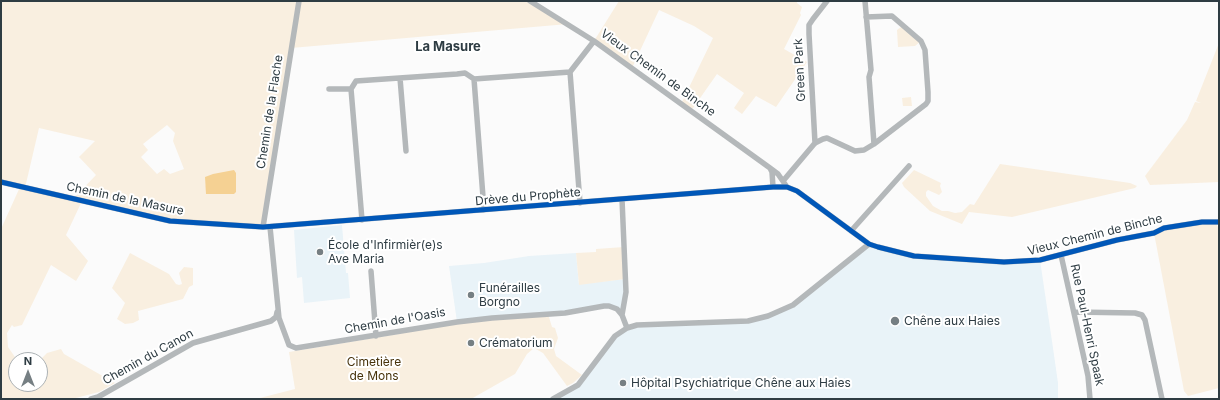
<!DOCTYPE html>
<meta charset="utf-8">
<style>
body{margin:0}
#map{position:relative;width:1220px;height:400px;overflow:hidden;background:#fbfbfb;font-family:Inter,sans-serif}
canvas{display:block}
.frame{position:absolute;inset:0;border:2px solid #2e3c43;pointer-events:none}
.north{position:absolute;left:8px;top:352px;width:40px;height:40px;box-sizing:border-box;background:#fff;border:1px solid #abb1b4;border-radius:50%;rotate:0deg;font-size:11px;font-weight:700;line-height:16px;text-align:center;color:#2e3c43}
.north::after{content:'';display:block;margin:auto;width:14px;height:18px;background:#767f83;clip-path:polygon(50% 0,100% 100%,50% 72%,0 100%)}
</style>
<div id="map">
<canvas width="1220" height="400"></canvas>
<div class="frame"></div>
<div class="north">N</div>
</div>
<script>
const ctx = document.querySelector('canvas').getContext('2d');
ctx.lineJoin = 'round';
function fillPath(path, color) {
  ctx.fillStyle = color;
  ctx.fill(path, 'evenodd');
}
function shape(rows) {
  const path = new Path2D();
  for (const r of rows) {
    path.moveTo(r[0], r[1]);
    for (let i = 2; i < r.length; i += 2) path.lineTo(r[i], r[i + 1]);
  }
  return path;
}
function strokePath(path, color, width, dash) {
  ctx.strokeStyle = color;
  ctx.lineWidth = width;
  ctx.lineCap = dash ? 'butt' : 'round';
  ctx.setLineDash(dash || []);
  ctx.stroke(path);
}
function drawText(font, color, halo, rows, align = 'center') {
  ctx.font = font + ' Inter,sans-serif';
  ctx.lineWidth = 4;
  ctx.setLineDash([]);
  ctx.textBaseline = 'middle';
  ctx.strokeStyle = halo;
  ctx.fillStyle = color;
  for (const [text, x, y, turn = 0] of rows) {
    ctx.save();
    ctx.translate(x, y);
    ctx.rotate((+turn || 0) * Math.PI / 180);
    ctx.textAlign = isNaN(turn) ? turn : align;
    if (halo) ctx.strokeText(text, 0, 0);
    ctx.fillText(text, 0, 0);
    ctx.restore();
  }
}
const built = shape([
 [342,225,346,273,348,273,350,298,304,303,302,277,297,278,294,230],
 [869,244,896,252,991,262,1040,260,1053,348,1058,383,1058,399,553,399,578,385,615,336,627,328,732,322,781,312],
 [576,253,579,284,625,279,622,315,612,307,457,322,449,266,484,263,529,256]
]);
const green = shape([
 [1,1,530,1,568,24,291,48,263,227,188,223,82,201,66,235,88,261,76,281,51,265,22,325,14,327,12,325,7,333,8,347,17,360,16,360,16,384,40,384,40,360,47,353,61,349,64,354,115,383,99,392,72,399,1,399,1,229,20,187,1,182],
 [167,125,175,133,173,141,184,169,170,174,164,169,157,174,141,157,148,150,143,144],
 [39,128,95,141,79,157,96,175,73,199,25,188],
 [619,1,797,1,797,3,802,7,800,13,801,15,784,49,807,62,776,107,756,96,742,114,734,108,744,93,717,74,691,111,681,104,713,38,694,26,659,10,632,68,594,41],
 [901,27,921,41,915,46,898,47,897,30],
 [1219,43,1219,182,1150,185,1145,176,1187,120,1195,102,1201,103,1196,101],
 [911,97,912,106,903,106,902,98],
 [1000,164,1130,183,1137,186,1135,188,1012,217,969,212,962,224,930,211,904,187,902,183,914,170,941,183,940,186,942,192,939,195,928,190,926,192,926,196,933,206,942,211,948,211,955,213,962,212,970,204,974,205],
 [1215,222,1218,227,1218,248,1219,249,1219,388,1188,396,1184,391,1154,233,1164,228],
 [624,247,625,279,579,285,576,253,596,252,596,249],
 [130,253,169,274,176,284,179,285,182,284,179,273,184,267,193,268,193,285,189,287,183,299,138,311,139,320,133,323,125,324,117,319,125,303,112,288],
 [548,314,552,327,555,328,558,338,554,349,556,356,582,375,573,383,567,386,543,353,534,348,527,354,515,374,471,399,256,399,295,389,289,352,398,334,421,328]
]);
const water = shape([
 [234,170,236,173,236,192,234,194,206,194,205,177,213,174]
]);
const minor = shape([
 [530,1,594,41,770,168,778,174,787,187],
 [866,17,892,16,921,41,925,50,928,92,928,101,926,104,874,144],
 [400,78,406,151],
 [474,79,484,210],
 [474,79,570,72],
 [329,89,351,89,356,81,457,74,465,73,474,79],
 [351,89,362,220],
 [815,143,809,34,809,25,813,19,827,1],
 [770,168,772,172,773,187],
 [783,181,815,143,823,139,827,138,855,151,864,150,874,144,869,77,871,70,865,1],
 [1,182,170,221,263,227,773,187,787,187,797,191,869,244,878,247,914,256,1004,262,1040,260,1117,240,1154,233,1164,228,1202,222,1219,222],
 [622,199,626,292,622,315,627,328],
 [580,203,570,72,594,41],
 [263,227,299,1],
 [270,227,279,318,289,345,296,348,457,322,492,318,565,313,604,306,609,306,617,309,622,315],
 [851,231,909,166],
 [1061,255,1088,376,1090,399],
 [371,271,376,336],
 [1074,312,1135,313,1142,315,1145,320,1162,399],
 [91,399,98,397,193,343,271,321,276,317,277,312],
 [553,399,578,385,615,336,627,328,637,325,748,321,768,316,793,305,869,244]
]);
const cycleway = shape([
 [1,182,170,221,263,227,773,187,787,187,797,191,869,244,878,247,914,256,1004,262,1040,260,1117,240,1154,233,1164,228,1202,222,1219,222]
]);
const markers = [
 [320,252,4,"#767f83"],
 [471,295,4,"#767f83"],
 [895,321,5,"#767f83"],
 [471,343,4,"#767f83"],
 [623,383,4,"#767f83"]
];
const streetNames = [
 ["Green Park",800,70,-93],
 ["Vieux Chemin de Binche",658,73,36],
 ["Chemin de la Flache",270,112,-81],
 ["Drève du Prophète",528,197,-5],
 ["Chemin de la Masure",125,199,12],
 ["Vieux Chemin de Binche",1095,235,-14],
 ["Chemin de l'Oasis",395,321,-10],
 ["Rue Paul-Henri Spaak",1087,325,78],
 ["Chemin du Canon",148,357,-29]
];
const poiNames = [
 ["École d'Infirmièr(e)s",328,245],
 ["Ave Maria",328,259],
 ["Funérailles",479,288],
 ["Borgno",479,302],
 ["Chêne aux Haies",904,321],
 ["Crématorium",479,343],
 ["Hôpital Psychiatrique Chêne aux Haies",631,383]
];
const parkNames = [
 ["Cimetière",374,362],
 ["de Mons",374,376]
];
const neighbourhoodNames = [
 ["La Masure",448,47]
];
fillPath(built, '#e9f3f8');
fillPath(green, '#f9efe0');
fillPath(water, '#f5d193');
strokePath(minor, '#b4b8ba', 5.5);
strokePath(cycleway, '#0057b8', 5);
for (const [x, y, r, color] of markers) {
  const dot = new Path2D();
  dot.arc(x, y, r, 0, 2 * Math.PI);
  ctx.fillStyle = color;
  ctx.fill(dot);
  strokePath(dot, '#fff', 1.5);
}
drawText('12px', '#2e3c43', '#fff', streetNames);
drawText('12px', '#2e3c43', '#fff', poiNames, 'left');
drawText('12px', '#47330c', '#fff', parkNames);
drawText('bold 13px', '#2e3c43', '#fff', neighbourhoodNames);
</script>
